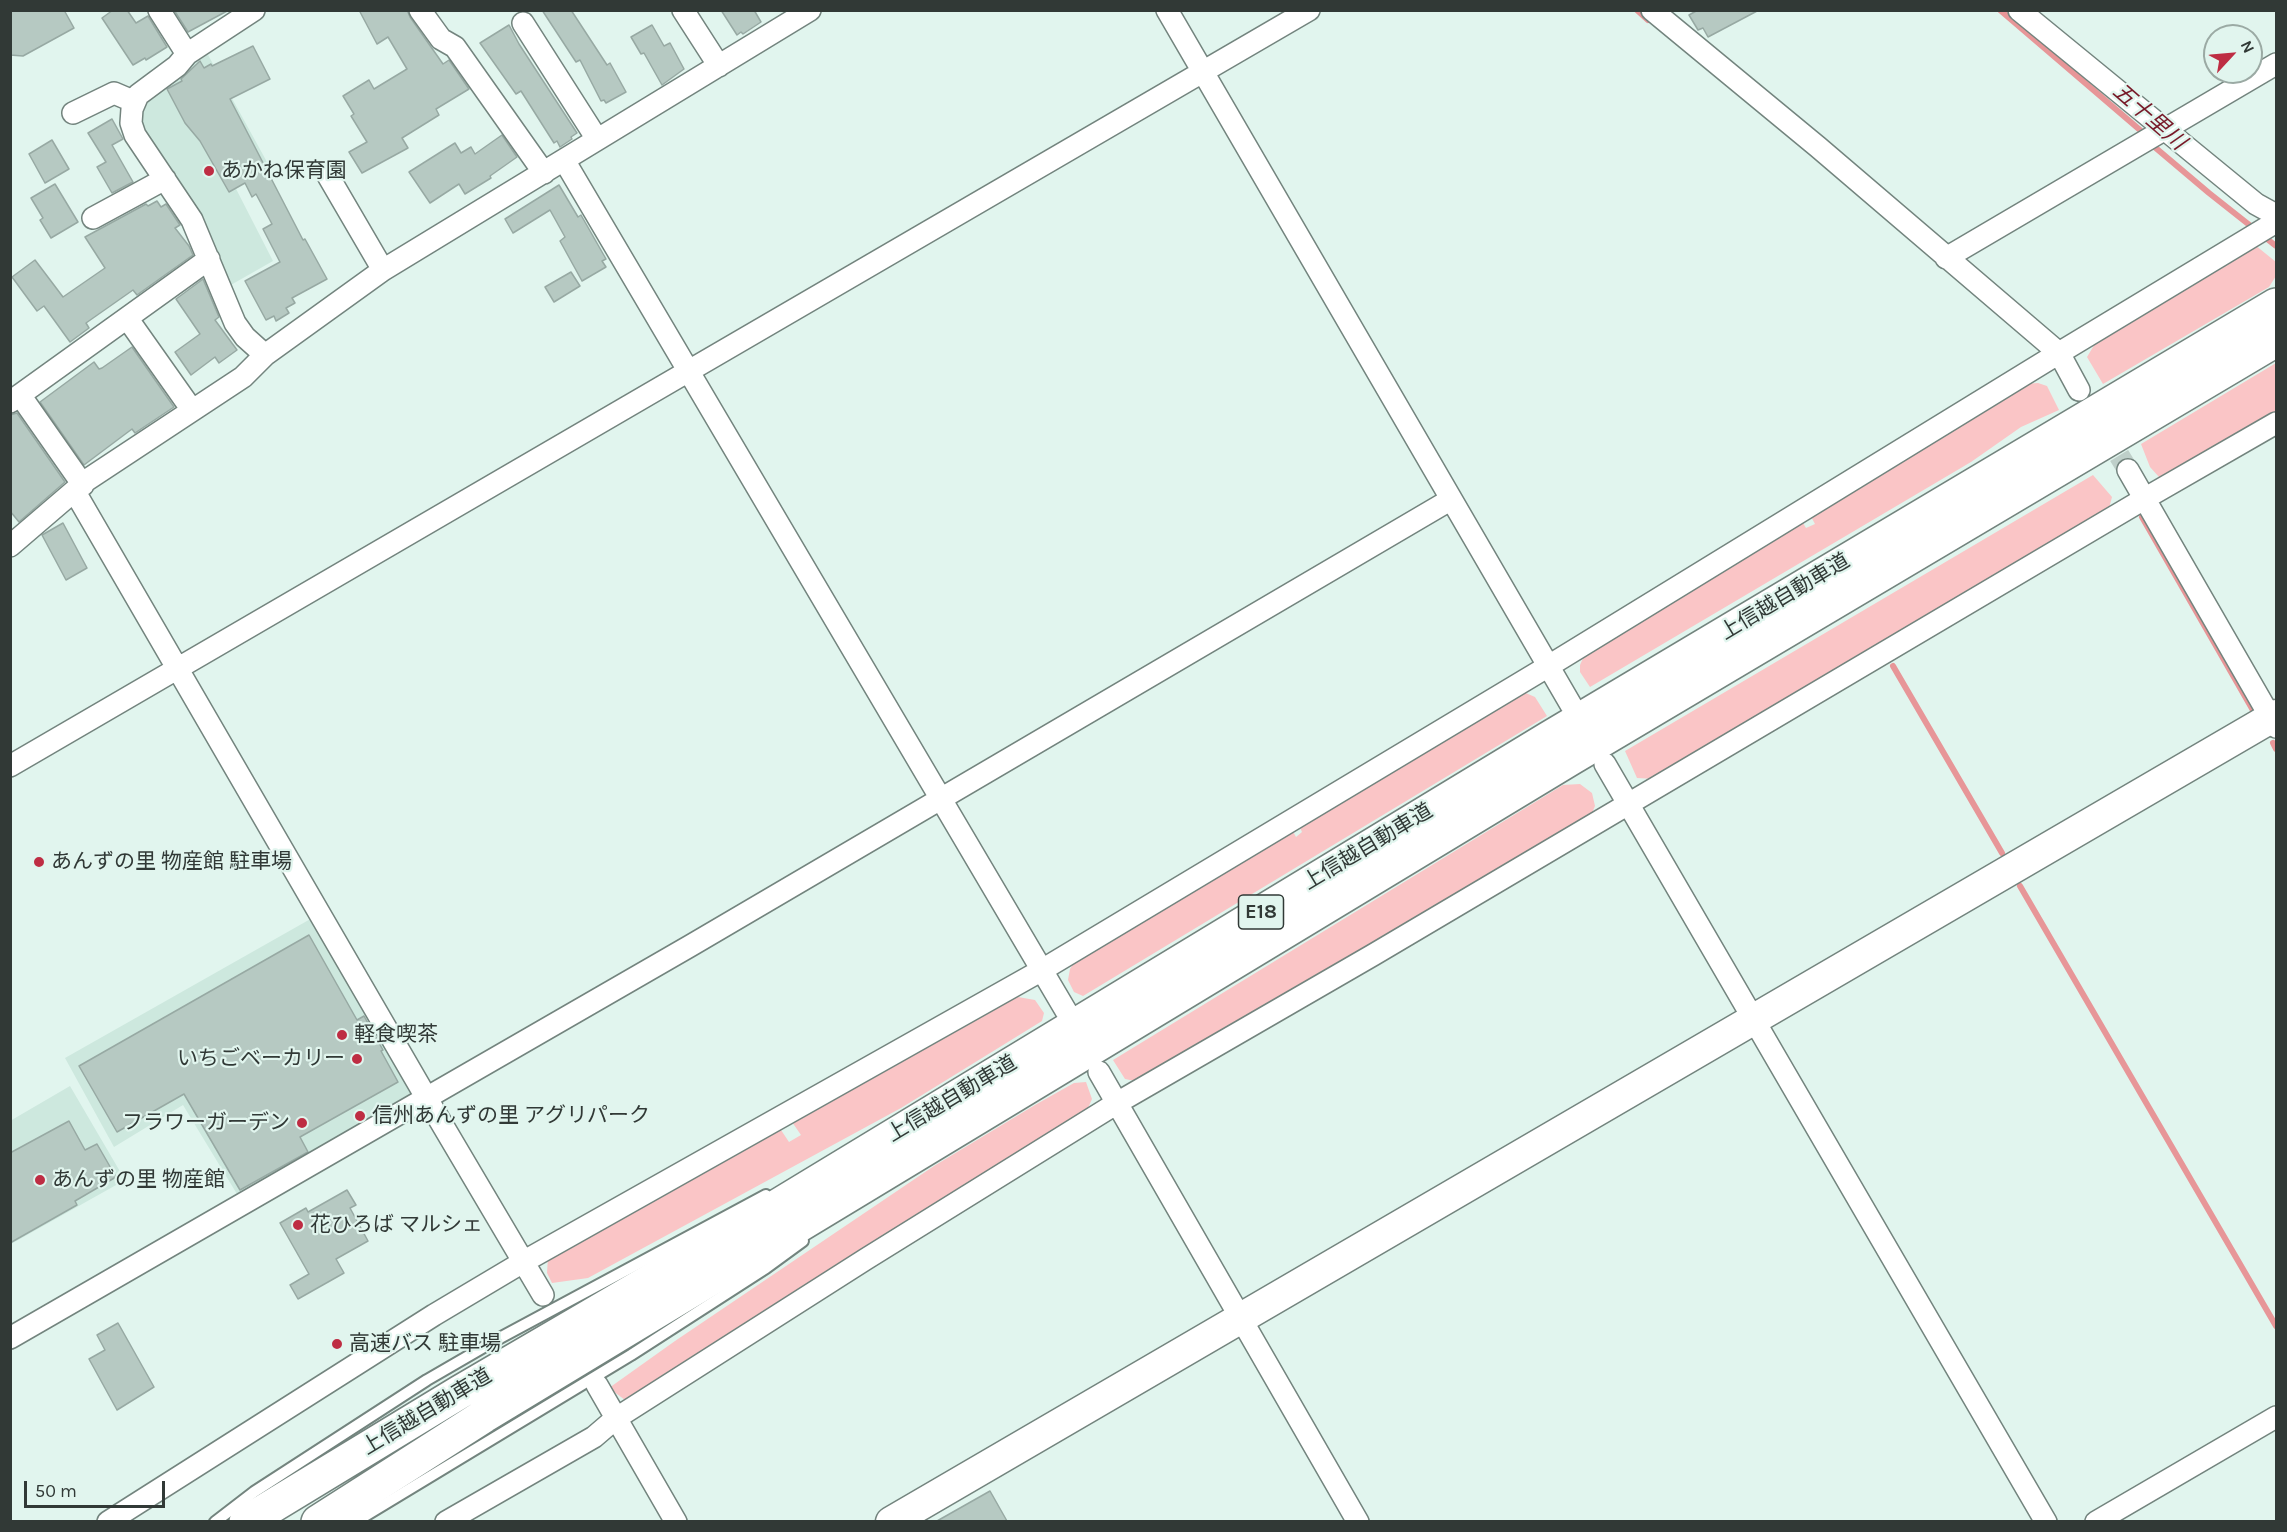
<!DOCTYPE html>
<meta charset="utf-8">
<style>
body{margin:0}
#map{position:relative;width:2287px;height:1532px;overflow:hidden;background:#e1f5ee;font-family:Karla,sans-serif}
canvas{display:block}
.frame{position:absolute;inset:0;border:12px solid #313936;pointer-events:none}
.north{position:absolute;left:2203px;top:24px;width:60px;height:60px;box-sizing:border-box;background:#e1f5ee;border:2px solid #9baaa4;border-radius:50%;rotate:64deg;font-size:16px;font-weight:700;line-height:24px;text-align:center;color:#313936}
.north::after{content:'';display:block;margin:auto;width:21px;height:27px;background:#be2d43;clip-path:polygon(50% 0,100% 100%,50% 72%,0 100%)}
.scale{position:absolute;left:24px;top:1481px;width:141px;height:27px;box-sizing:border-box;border:3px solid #313936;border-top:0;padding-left:8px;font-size:18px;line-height:21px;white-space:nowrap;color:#313936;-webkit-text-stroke:4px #e1f5ee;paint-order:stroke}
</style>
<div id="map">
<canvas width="2287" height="1532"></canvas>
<div class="frame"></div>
<div class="north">N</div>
<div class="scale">50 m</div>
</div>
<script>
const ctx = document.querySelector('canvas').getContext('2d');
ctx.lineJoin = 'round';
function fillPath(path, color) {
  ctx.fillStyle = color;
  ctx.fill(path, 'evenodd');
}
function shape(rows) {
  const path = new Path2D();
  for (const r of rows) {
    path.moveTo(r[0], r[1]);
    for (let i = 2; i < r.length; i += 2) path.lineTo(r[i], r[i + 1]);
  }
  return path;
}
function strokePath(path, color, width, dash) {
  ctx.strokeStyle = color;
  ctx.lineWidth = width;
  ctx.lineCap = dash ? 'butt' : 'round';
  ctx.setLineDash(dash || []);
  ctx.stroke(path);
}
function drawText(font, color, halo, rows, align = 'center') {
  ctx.font = font + ' Karla,"Noto Sans JP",sans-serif';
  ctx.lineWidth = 4.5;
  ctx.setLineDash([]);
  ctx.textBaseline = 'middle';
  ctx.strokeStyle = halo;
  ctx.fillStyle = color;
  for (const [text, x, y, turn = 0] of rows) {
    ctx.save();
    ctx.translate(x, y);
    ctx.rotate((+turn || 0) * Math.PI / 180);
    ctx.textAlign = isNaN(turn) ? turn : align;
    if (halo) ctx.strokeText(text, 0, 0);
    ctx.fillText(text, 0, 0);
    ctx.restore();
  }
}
const built = shape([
 [207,53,267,162,232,181,273,261,229,286,141,128,140,115,146,98,173,81],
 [314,917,413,1098,240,1199,183,1105,114,1147,65,1058],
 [70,1086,125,1180,11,1244,10,1121]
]);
const green = shape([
 [2255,245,2276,262,2276,276,2269,287,2103,384,2087,357,2096,342],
 [2276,363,2276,417,2169,478,2159,477,2150,467,2141,444],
 [2038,383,2047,386,2059,410,2021,427,1971,462,1590,687,1580,672,1580,665,1587,649,1800,518,1806,528,1815,524,1808,511,2025,384],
 [2093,475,2112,497,2108,512,1655,779,1637,778,1625,751],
 [1521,691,1535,697,1547,716,1083,996,1074,992,1068,980,1070,969,1076,959,1291,828,1296,837,1302,832,1298,823],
 [1580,784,1592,793,1595,806,1589,820,1140,1082,1125,1079,1113,1060,1563,785],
 [1018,997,1035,1000,1044,1013,1042,1021,901,1108,588,1278,552,1283,547,1273,548,1257,779,1127,789,1142,801,1135,792,1122,879,1075,1009,999],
 [1086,1082,1092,1099,1085,1115,944,1197,635,1399,625,1400,609,1388,675,1341,934,1166,1035,1105,1074,1083]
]);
const stream = shape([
 [1637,10,1648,20],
 [2000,10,2140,130,2144,136],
 [2151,144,2209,193,2276,246],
 [2142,517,2254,712],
 [1893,666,2002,853],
 [2273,743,2276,749],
 [2020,886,2276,1326]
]);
const building = shape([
 [10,10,64,10,74,28,23,56,10,55,10,10],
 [113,10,127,10,136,23,148,16,167,47,146,60,145,58,133,65,102,18,113,10],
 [174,10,229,10,188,32,174,10],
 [359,10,407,10,410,17,443,64,449,60,469,89,436,109,439,115,402,138,408,148,362,173,349,152,367,142,351,116,354,114,343,96,369,80,374,89,407,69,388,37,377,44,359,10],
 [542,10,571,10,607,65,610,63,626,92,606,103,604,100,601,101,580,60,576,62,542,10],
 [721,10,754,10,761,22,743,34,741,32,737,35,721,10],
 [1698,10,1759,10,1708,37,1703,28,1698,30,1689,15,1698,10],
 [509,25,519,44,577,133,571,137,572,139,560,147,557,141,554,143,521,91,516,94,480,43,509,25],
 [652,25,664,46,670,43,684,69,662,85,644,53,641,54,631,37,652,25],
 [253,46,270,79,230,99,303,240,305,239,327,279,292,298,295,303,286,308,289,313,276,321,274,316,266,320,245,281,280,262,263,229,272,224,256,194,252,197,245,183,229,192,200,141,185,123,167,89,182,81,181,79,200,61,204,68,211,64,212,66,253,46],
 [112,119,123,139,112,145,133,182,112,193,97,167,106,162,88,133,112,119],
 [502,135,517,157,490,176,491,178,465,194,459,184,430,203,409,172,455,143,461,153,471,147,475,154,502,135],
 [52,140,69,169,45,183,29,154,52,140],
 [55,184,78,222,51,238,40,220,43,218,31,198,55,184],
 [559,185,578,217,581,215,606,259,602,261,606,267,582,281,560,241,565,237,550,210,513,233,505,219,559,185],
 [157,201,161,207,166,204,180,225,175,228,189,246,193,255,137,295,133,290,86,323,89,328,70,342,44,306,37,311,12,277,35,260,63,297,105,268,85,237,146,204,148,206,157,201],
 [571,272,580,286,554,302,545,287,571,272],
 [203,279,219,317,215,320,237,350,219,363,215,357,191,375,175,352,200,334,176,299,203,279],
 [132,347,174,407,135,433,132,429,84,465,40,402,94,362,99,369,102,368,132,347],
 [17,413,65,482,19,522,10,511,10,415,17,413],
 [63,523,87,568,66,580,42,535,63,523],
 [309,935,357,1020,364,1016,383,1050,381,1051,398,1082,300,1137,308,1152,240,1190,184,1094,117,1132,79,1066,309,935],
 [69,1121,85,1150,97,1144,116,1177,75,1201,77,1205,10,1243,10,1153,69,1121],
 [347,1190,356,1205,350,1208,368,1241,336,1259,344,1273,298,1299,290,1285,309,1274,280,1223,306,1208,308,1212,347,1190],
 [118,1323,154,1387,117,1410,89,1359,105,1350,97,1335,118,1323],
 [990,1491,1007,1521,937,1521,990,1491]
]);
const streetTunnel = shape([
 [2103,429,2128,470]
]);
const lane = shape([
 [215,1522,254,1492,427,1380,496,1340,766,1195],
 [355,1522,631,1355,766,1268,803,1241]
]);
const street = shape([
 [159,10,187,54],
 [254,10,187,54,177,66,138,95,132,109,131,123,135,135,192,220,235,323,245,337,265,355],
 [420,10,441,39,455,47,544,173],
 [683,10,719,66],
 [1167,10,1571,705],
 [1652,10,1818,147,2059,353,2079,390],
 [2019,10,2256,204,2276,215],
 [523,23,597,139],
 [73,113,114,93,135,102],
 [564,160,1066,1011],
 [327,174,383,270],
 [93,218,165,179],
 [1946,258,2276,64],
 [127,318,192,410],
 [20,395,83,485],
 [10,402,209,259],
 [2128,470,2276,727],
 [75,492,426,1097,543,1295],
 [10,546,87,480,243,377,265,355,383,270,810,10],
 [1605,764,2046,1522],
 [10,766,1309,10],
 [1099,1072,1358,1522],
 [10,1338,690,946,1450,500],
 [597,1385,676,1522],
 [108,1522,434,1315,523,1262,1042,970,1547,667,2059,353,2276,222],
 [446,1522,594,1437,615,1419,866,1259,1117,1103,1373,955,2144,499,2276,423],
 [2096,1522,2276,1417]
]);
const secondary = shape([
 [891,1522,2276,715]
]);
const highway = shape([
 [246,1522,460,1392,746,1225,1549,738,2276,305],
 [318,1522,484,1416,1570,759,2276,340]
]);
const markers = [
 [209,171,6,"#be2d43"],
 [39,862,6,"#be2d43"],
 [342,1035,6,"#be2d43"],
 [357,1059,6,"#be2d43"],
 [360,1116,6,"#be2d43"],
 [302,1123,6,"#be2d43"],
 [40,1180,6,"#be2d43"],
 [298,1225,6,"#be2d43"],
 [337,1344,6,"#be2d43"]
];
const shields = [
 [1261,912,45]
];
const shieldNames = [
 ["E18",1261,912]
];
const poiNames = [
 ["あかね保育園",221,171],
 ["あんずの里 物産館 駐車場",51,862],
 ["軽食喫茶",354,1035],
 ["いちごベーカリー",345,1059,"right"],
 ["信州あんずの里 アグリパーク",372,1116],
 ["フラワーガーデン",290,1123,"right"],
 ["あんずの里 物産館",52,1180],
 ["花ひろば マルシェ",310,1225],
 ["高速バス 駐車場",349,1344]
];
const streetNames = [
 ["上信越自動車道",1785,597,-31],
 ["上信越自動車道",1368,847,-31],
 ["上信越自動車道",952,1099,-31],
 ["上信越自動車道",427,1412,-31]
];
const waterNames = [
 ["五十里川",2149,117,41]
];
fillPath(built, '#cde8de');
fillPath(green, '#fac5c6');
strokePath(stream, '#e79698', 6);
fillPath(building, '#b6c9c2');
strokePath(building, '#97a9a3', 1.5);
strokePath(streetTunnel, '#becfc9', 21, [21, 10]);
strokePath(lane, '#73847e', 14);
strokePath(street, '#73847e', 24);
strokePath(secondary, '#73847e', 33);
strokePath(highway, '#73847e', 36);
strokePath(lane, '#fff', 10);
strokePath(street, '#fff', 21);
strokePath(secondary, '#fff', 30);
strokePath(highway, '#fff', 33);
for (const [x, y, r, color] of markers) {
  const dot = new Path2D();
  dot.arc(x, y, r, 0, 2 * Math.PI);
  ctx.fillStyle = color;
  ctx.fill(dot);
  strokePath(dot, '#e1f5ee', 2);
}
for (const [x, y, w] of shields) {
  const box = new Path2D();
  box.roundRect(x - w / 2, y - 17, w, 34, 4.5);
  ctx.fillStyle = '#e1f5ee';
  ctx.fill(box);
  strokePath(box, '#313936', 1.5);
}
drawText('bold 20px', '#313936', null, shieldNames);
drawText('21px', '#313936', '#e1f5ee', poiNames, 'left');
drawText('21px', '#313936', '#e1f5ee', streetNames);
drawText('italic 22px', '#771827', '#e1f5ee', waterNames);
</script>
